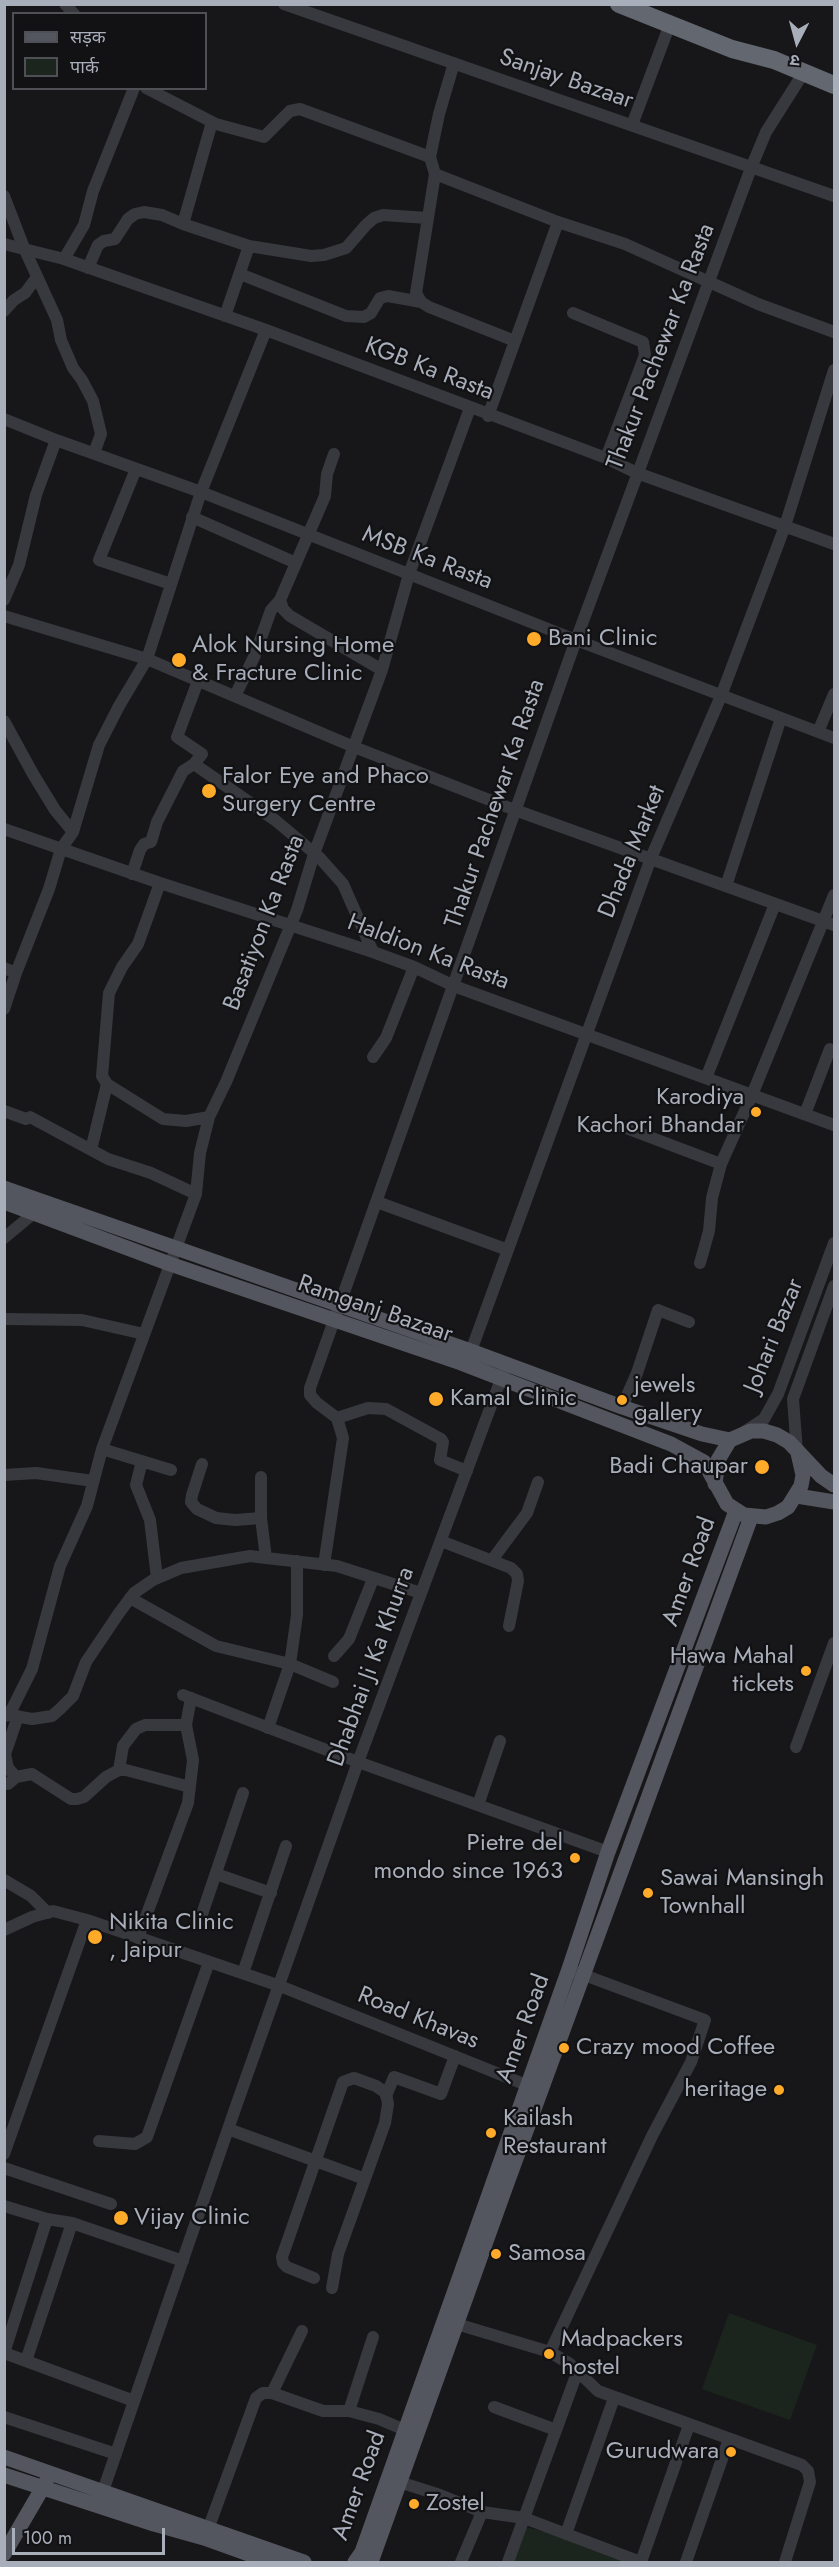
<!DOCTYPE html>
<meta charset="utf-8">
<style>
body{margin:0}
#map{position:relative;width:839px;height:2567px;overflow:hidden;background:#171719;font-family:Jost,"Noto Sans Devanagari",sans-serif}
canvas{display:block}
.frame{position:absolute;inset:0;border:6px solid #a8aeba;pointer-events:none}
.legend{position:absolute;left:12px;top:12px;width:195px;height:78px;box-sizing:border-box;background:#121214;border:2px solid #4e5056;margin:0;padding:8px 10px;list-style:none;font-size:18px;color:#a8aeba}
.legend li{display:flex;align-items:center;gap:12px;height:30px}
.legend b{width:30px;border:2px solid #4e5056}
.north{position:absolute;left:767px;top:12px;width:60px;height:60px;-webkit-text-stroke:4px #121214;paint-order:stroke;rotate:186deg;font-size:16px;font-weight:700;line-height:24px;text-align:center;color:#a8aeba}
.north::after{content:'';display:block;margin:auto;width:21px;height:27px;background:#a8aeba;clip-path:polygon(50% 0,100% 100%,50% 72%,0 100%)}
.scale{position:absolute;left:12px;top:2528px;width:153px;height:27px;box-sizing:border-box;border:3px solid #a8aeba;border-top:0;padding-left:8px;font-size:18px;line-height:21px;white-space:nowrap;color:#a8aeba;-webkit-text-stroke:4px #121214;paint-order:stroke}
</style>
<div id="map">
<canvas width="839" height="2567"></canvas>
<div class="frame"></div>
<ul class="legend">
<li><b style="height:8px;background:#53565e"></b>सड़क</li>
<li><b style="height:16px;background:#1c251d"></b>पार्क</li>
</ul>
<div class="north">उ</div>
<div class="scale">100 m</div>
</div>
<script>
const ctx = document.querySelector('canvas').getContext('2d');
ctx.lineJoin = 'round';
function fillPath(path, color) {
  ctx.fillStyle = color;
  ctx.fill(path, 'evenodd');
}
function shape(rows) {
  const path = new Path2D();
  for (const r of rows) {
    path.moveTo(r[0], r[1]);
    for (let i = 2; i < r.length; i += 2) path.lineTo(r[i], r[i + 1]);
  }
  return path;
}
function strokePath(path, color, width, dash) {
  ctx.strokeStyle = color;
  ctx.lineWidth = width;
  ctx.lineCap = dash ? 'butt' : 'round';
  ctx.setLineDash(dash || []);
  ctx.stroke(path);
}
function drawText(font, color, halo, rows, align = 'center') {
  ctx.font = font + ' Jost,sans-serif';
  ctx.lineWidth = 4.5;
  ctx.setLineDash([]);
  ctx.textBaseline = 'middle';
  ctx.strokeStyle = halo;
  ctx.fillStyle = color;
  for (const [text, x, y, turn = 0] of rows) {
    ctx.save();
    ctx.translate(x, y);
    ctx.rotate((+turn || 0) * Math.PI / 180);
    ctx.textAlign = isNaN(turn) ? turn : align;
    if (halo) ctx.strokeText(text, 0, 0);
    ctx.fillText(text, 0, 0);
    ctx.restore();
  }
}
const green = shape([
 [729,2313,817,2345,790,2420,702,2389],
 [521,2526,590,2543,631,2562,510,2562]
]);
const minor = shape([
 [65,4,74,14],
 [284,4,834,196],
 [454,63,439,114,430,157,435,174,558,222,625,244,758,304,834,332],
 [146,88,216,124,264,137,290,111,300,109,430,157],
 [632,125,670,24],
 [435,174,416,293,421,302,429,307,515,341],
 [4,196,24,248,57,320,61,340,73,368,82,380,93,401,101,434,94,453],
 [183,224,212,122],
 [4,244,64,259,266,330,606,458,637,473,834,544],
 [64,259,84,225,93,191,134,88],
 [88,268,98,245,104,241,115,239,128,219,135,214,144,212,162,215,183,224,249,246,311,256,324,255,346,248,366,225,374,218,383,215,428,218],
 [240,274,346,316,364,317,371,313,380,298,388,296,421,302],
 [4,311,14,300,25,293,37,277],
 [573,313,643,342,645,355,606,458],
 [225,316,249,246],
 [488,416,558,222],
 [4,419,56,440,201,492,576,640,834,738],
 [334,454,327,474,325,496,280,600,283,609,290,616,382,670],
 [136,469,99,560,171,584],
 [192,517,296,563],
 [4,600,19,565,36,495,56,440],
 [4,616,147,659,354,747,515,810,834,925],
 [235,696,255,655,271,610,280,600],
 [4,721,33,774,55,810,73,832],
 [818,732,834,694],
 [194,764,202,754,177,737,198,681],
 [4,829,160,883,373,952,414,967,454,986,834,1125],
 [132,874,140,850,144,844,151,842,157,822,183,771,194,764,275,820,319,857,343,884,373,952],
 [160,883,138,944,122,967,109,993,102,1076,107,1084,163,1119,186,1121,209,1117],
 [726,886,781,718],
 [4,968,16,973],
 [4,1009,16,973,49,889,61,849,73,832,99,745,119,706,147,659,201,492,266,330],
 [373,1057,386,1038,414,967],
 [706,1078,775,904],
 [4,1111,26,1119,30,1117,108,1159,151,1173,196,1194],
 [805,1114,830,1049],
 [618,1125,721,1164],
 [91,1150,107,1084],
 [377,1202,508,1250],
 [4,1238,34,1213],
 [700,1263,709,1231,712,1198,721,1164,752,1095,834,895],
 [4,1319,82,1320,144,1334],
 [471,1351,651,858,721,696,785,526,834,370],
 [622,1407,637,1373,658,1310,689,1322],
 [337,1418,368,1408,386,1409,441,1439,443,1442,440,1460,467,1471],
 [744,1432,764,1419,778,1394,834,1243],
 [102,1449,171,1470],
 [797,1452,793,1399,834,1286],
 [142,1461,136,1485,150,1520,157,1578],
 [202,1464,192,1495,191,1502,197,1509,216,1518,235,1520,261,1518],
 [4,1475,36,1473,93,1481],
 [441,1541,511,1568,517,1574,518,1581,509,1626],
 [266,1558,337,1566,421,1593],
 [492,1560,527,1513,538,1482],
 [324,1565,343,1438,337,1418,317,1403,310,1395,310,1388,576,640,751,168,766,132,804,72],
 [130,1598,216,1646,290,1664,333,1682],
 [334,1656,349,1639,373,1579],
 [183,1695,358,1762,608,1852],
 [9,1715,32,1719,52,1716,60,1709,73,1696,86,1662,119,1613,134,1593,153,1580,181,1568,250,1556,266,1558,261,1518,261,1477],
 [4,1716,9,1715,32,1669,60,1566,87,1506,102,1449,196,1194,200,1153,209,1117,226,1082,297,910,314,854,382,670,409,574,470,408],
 [268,1728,290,1664,297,1615,297,1561],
 [796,1747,834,1643],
 [119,1770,123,1746,136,1729,145,1725,186,1725],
 [16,1777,8,1768,5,1754,18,1716],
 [8,1784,16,1777,32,1774,71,1799,77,1799,84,1797,106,1777,119,1770,126,1770,190,1787],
 [478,1805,500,1741],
 [216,1874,271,1893],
 [4,1880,31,1896,48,1913],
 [199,1923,243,1793],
 [4,1930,32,1917,53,1911,87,1920,280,1986,534,2088],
 [138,1938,188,1803,193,1760,186,1725,191,1698],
 [243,1973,286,1846],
 [386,2096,394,2077,441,2094,455,2056],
 [228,2129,365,2179],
 [99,2141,135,2144,147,2137,209,1962],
 [4,2154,87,1920],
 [4,2168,111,2204],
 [4,2206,47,2219],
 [314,2278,287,2267,283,2263,282,2257,343,2082,354,2078,376,2086,386,2093,388,2104,385,2123,338,2254,332,2288],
 [450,2322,550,2352,570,2364,598,2391,802,2465,808,2471,810,2482,785,2562],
 [550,2352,652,2136,691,2062,705,2020,576,1972],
 [4,2353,47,2219,72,2223,183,2261],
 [4,2353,26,2361,72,2223],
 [26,2361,134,2401],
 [272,2393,302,2331],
 [494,2407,556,2430],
 [349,2411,373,2337],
 [4,2417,116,2454],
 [393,2480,440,2495,482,2512,524,2518,641,2562],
 [103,2491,235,2109,358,1762,504,1371],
 [566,2534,614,2398],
 [206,2535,256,2398,263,2393,272,2393,323,2411,349,2411,379,2419,405,2430],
 [461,2562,482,2512],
 [508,2562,578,2370],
 [641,2562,689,2425],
 [686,2562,729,2439]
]);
const major = shape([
 [4,1188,471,1351,622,1407,702,1434,730,1440],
 [4,1202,170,1264,461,1363,671,1444,704,1462,727,1504,744,1515,766,1517,778,1513,788,1507,801,1486,803,1475,798,1453],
 [715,1484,718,1460,730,1440,751,1431,764,1431,777,1435,789,1442,821,1476,834,1485],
 [797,1496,834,1502],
 [4,2457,304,2562],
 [4,2475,154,2524,204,2538,271,2562],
 [4,2554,46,2482],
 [355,2562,362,2552,569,1969,608,1852,736,1511],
 [371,2562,507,2183,751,1517]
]);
const highway = shape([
 [619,4,732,49,774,60,834,85]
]);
const markers = [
 [534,639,8,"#ffab29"],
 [179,660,8,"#ffab29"],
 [209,791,8,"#ffab29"],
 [756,1112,6,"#ffab29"],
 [436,1399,8,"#ffab29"],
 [622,1400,6,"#ffab29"],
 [762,1467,8,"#ffab29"],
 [806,1671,6,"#ffab29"],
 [575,1858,6,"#ffab29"],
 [648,1893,6,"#ffab29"],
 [95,1937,8,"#ffab29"],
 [564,2048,6,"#ffab29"],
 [779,2090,6,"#ffab29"],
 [491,2133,6,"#ffab29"],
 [121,2218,8,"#ffab29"],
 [496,2254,6,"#ffab29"],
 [549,2354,6,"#ffab29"],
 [731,2452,6,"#ffab29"],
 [414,2504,6,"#ffab29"]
];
const streetNames = [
 ["Sanjay Bazaar",566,80,19],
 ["Thakur Pachewar Ka Rasta",662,347,-69],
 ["KGB Ka Rasta",429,370,21],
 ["MSB Ka Rasta",427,559,21],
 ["Thakur Pachewar Ka Rasta",496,804,-71],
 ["Dhada Market",633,852,-68],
 ["Basatiyon Ka Rasta",265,923,-69],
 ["Haldion Ka Rasta",428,953,21],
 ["Ramganj Bazaar",375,1310,19],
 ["Johari Bazar",775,1336,-68],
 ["Amer Road",690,1572,-70],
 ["Dhabhai Ji Ka Khurra",372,1667,-70],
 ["Road Khavas",418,2019,22],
 ["Amer Road",524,2029,-70],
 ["Amer Road",360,2486,-70]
];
const poiNames = [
 ["Bani Clinic",548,639],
 ["Alok Nursing Home",192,646],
 ["& Fracture Clinic",192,674],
 ["Falor Eye and Phaco",222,777],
 ["Surgery Centre",222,805],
 ["Karodiya",744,1098,"right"],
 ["Kachori Bhandar",744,1126,"right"],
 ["jewels",634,1386],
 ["gallery",634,1414],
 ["Kamal Clinic",450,1399],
 ["Badi Chaupar",748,1467,"right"],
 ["Hawa Mahal",794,1657,"right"],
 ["tickets",794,1685,"right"],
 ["Pietre del",563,1844,"right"],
 ["mondo since 1963",563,1872,"right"],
 ["Sawai Mansingh",660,1879],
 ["Townhall",660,1907],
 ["Nikita Clinic",109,1923],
 [", Jaipur",109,1951],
 ["Crazy mood Coffee",576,2048],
 ["heritage",767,2090,"right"],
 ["Kailash",503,2119],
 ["Restaurant",503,2147],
 ["Vijay Clinic",134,2218],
 ["Samosa",508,2254],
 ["Madpackers",561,2340],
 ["hostel",561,2368],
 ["Gurudwara",719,2452,"right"],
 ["Zostel",426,2504]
];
fillPath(green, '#1c251d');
strokePath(minor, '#37393f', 12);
strokePath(major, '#53565e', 15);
strokePath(highway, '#636770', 18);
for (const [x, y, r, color] of markers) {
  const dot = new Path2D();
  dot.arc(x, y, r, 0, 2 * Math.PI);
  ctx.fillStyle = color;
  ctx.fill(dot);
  strokePath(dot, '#121214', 2);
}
drawText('24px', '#a8aeba', '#121214', streetNames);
drawText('24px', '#a8aeba', '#121214', poiNames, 'left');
</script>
